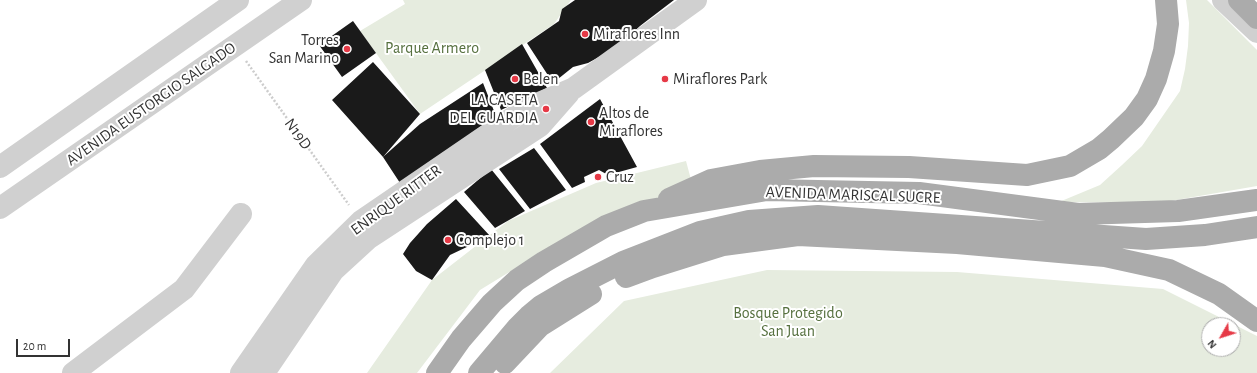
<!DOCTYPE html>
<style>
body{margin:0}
#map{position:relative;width:1257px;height:373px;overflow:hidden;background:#fff;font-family:"Alegreya Sans",sans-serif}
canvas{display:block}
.north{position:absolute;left:1201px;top:317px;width:40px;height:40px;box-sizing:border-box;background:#fff;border:1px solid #adadad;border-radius:50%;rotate:231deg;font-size:11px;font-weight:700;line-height:16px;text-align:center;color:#333}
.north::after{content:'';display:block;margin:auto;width:14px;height:18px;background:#e63946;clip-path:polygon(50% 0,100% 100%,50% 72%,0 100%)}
.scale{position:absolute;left:16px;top:339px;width:54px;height:18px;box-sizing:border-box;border:2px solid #333;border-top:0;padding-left:5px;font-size:12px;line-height:14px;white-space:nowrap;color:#333;-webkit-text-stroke:3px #fff;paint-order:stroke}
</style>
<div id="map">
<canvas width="1257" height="373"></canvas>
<div class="north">N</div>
<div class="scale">20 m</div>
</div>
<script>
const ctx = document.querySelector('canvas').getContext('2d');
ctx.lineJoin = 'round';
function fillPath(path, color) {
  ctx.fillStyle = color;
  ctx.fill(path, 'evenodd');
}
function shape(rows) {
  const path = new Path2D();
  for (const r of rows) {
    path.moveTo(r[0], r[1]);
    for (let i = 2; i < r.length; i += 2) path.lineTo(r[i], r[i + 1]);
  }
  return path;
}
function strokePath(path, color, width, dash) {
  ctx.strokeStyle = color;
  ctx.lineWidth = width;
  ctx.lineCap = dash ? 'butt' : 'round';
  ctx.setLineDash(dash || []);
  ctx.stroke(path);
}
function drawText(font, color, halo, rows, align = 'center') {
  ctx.font = font + ' "Alegreya Sans",sans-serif';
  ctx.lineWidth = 4;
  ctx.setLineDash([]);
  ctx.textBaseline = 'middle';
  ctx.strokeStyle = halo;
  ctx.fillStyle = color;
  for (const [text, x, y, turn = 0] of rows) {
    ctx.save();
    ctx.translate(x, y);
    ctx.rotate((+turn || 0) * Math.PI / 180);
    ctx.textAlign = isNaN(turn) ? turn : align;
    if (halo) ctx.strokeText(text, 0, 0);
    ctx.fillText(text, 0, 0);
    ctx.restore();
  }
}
const green = shape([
 [403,0,571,0,554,24,420,114,360,31,405,4],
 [1186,0,1207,0,1257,50,1257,186,1159,203,1059,202,1100,185,1122,165,1142,146,1180,91,1185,69,1188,46,1189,23],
 [686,161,693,187,555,244,480,290,417,373,367,373,432,280,508,221,596,183],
 [767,270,957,272,1163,289,1257,336,1257,373,550,373,624,301],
 [1209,325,1233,325,1233,349,1209,349]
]);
const building = shape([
 [575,0,674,0,640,26,619,46,588,63,573,67,553,83,527,43,559,21,562,9],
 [353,21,376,53,342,77,319,45],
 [522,44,547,88,501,110,485,70],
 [373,62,420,114,383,157,332,100],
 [483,83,496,116,400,183,383,157,420,124],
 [600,99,637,167,608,175,599,170,584,177,585,182,572,188,540,144],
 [534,148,566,190,530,209,499,169],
 [491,169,525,211,495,228,464,192],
 [456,199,490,236,450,255,432,280,416,271,403,254,410,243,427,224]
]);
const path = shape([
 [246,61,349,205]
]);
const minor = shape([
 [1223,0,1257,32],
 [0,167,238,0],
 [0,208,301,0],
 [73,373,184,289,241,214],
 [241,373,316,265,361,221,525,109,574,88,696,0],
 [264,373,333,271,369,238,540,126,569,93]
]);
const major = shape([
 [1239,0,1257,18],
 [669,199,711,180,760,171,814,166,909,167,1027,175,1070,166,1099,149,1111,139,1134,117,1147,99,1156,79,1164,51,1168,24,1166,0],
 [626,277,653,267,723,245,798,235,957,243,1105,256,1169,270,1219,294,1257,321],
 [505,363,540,326,591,294],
 [437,373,461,339,492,303,517,280,544,262,606,226,644,211,767,190,919,193,1078,214,1178,211,1257,200],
 [479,373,517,328,529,316,541,306,570,289,623,262,700,232,749,221,818,216,1146,239,1205,235,1257,227]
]);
const markers = [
 [585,34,4,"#e63946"],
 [347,49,4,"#e63946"],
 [515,79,4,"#e63946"],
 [665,79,4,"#e63946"],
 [546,109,4,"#e63946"],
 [591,122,4,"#e63946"],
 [598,177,4,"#e63946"],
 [448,240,4,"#e63946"]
];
const poiNames = [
 ["Miraflores Inn",593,34],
 ["Torres",339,40,"right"],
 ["San Marino",339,58,"right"],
 ["Belen",523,79],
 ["Miraflores Park",673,79],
 ["LA CASETA",538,100,"right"],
 ["DEL GUARDIA",538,118,"right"],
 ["Altos de",599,113],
 ["Miraflores",599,131],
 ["Cruz",606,177],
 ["Complejo 1",456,240]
];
const parkNames = [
 ["Parque Armero",432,48],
 ["Bosque Protegido",788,313],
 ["San Juan",788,331]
];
const streetNames = [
 ["AVENIDA EUSTORGIO SALGADO",151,104,-35],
 ["N19D",298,134,54],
 ["AVENIDA MARISCAL SUCRE",853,195,2],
 ["ENRIQUE RITTER",396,200,-36]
];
fillPath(green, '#e6ecdf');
fillPath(building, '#1a1a1a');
strokePath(path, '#cdcdcd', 2.5, [2, 2]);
strokePath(minor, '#d0d0d0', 22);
strokePath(major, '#ababab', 22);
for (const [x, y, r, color] of markers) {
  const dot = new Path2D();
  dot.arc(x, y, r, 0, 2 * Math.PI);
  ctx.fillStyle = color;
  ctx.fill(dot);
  strokePath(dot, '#fff', 1.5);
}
drawText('16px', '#333', '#fff', poiNames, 'left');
drawText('16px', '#56703f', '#fff', parkNames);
drawText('16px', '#333', '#fff', streetNames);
</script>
